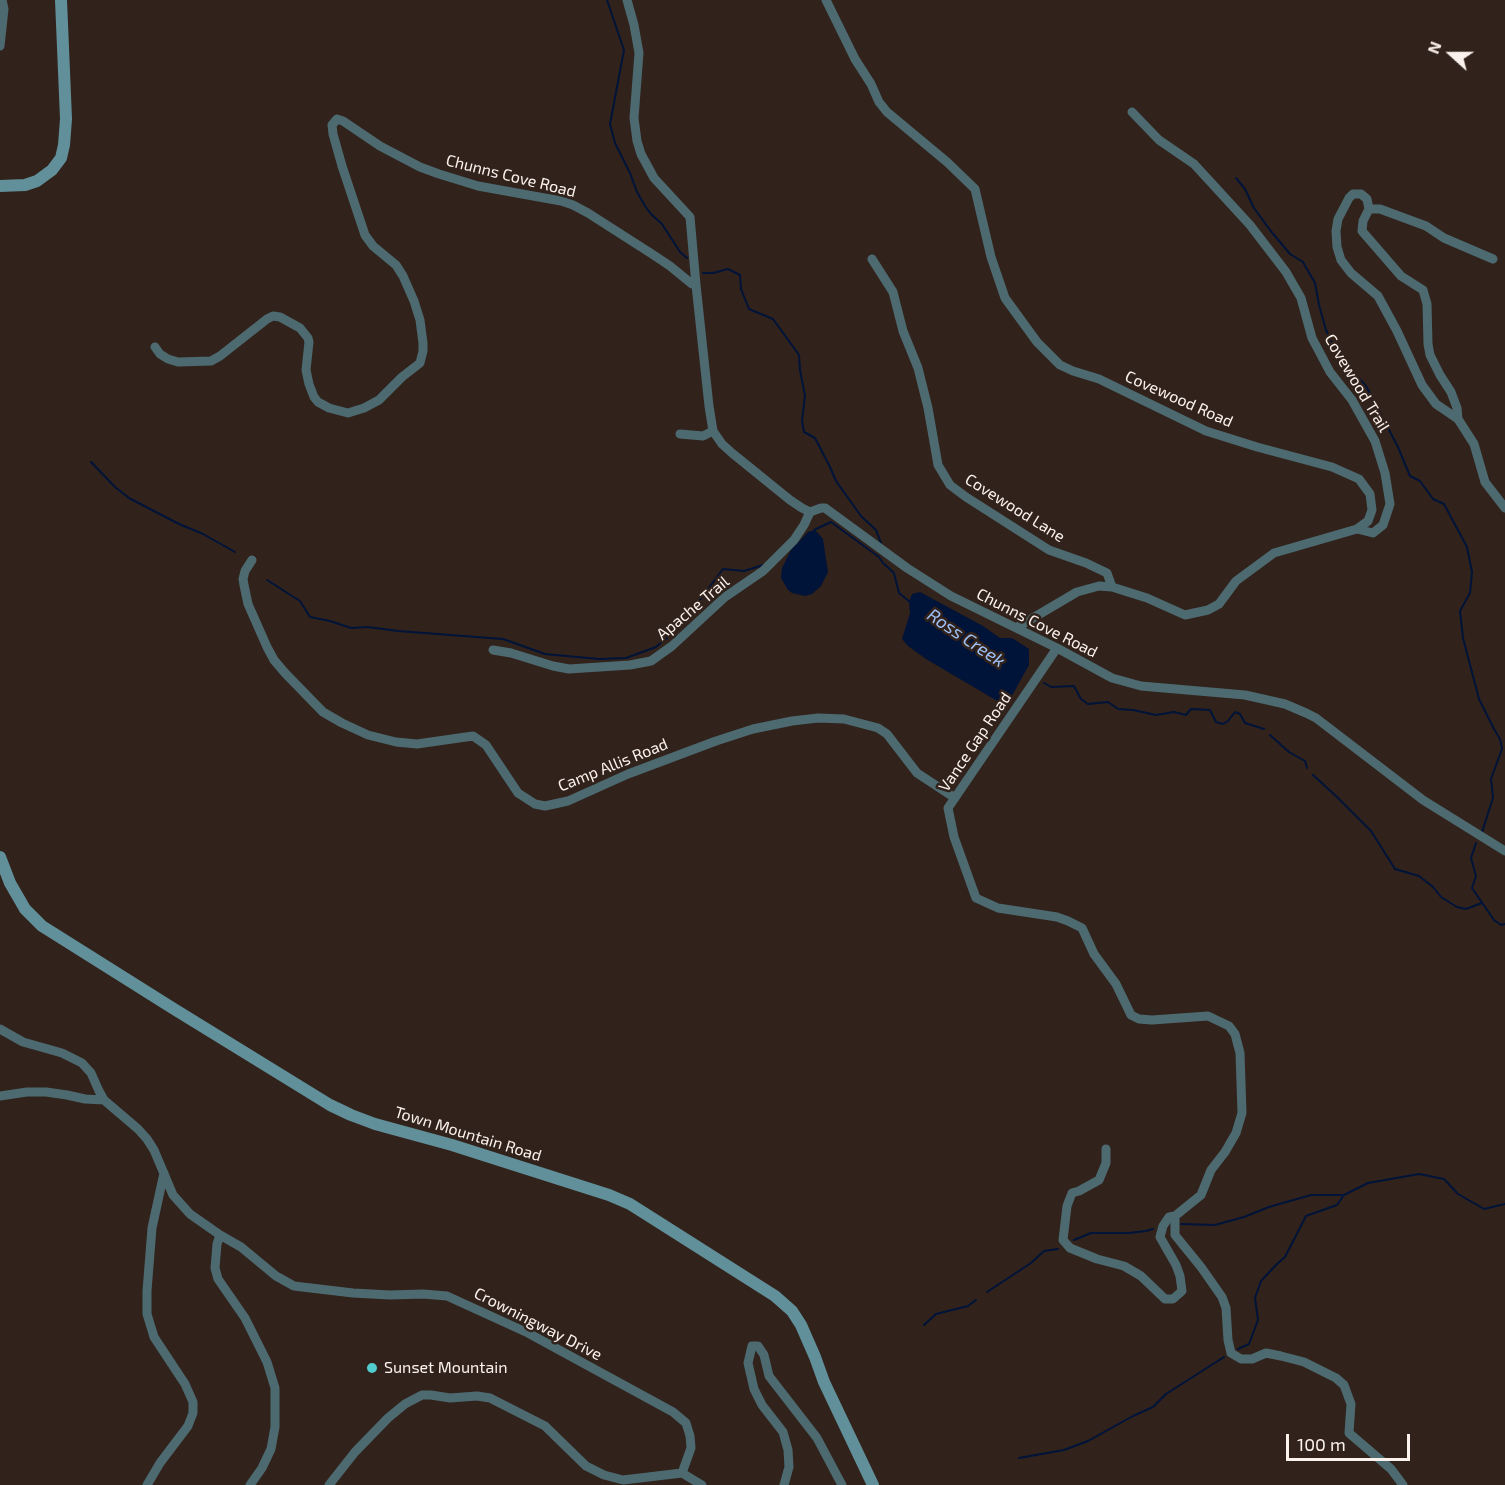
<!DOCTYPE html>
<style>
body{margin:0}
#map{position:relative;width:1505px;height:1485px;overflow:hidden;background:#31231c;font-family:"Exo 2",sans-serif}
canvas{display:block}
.north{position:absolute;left:1421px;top:24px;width:60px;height:60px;-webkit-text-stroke:4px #31231c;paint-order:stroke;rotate:291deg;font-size:16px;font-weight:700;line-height:24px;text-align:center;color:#fcf2ed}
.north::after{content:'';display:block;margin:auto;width:21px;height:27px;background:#fcf2ed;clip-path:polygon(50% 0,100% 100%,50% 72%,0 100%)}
.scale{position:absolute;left:1286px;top:1434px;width:124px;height:27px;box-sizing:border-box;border:3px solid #fcf2ed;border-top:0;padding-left:8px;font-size:18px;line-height:21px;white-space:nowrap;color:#fcf2ed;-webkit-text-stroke:4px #31231c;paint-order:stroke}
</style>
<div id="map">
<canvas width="1505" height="1485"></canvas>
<div class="north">N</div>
<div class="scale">100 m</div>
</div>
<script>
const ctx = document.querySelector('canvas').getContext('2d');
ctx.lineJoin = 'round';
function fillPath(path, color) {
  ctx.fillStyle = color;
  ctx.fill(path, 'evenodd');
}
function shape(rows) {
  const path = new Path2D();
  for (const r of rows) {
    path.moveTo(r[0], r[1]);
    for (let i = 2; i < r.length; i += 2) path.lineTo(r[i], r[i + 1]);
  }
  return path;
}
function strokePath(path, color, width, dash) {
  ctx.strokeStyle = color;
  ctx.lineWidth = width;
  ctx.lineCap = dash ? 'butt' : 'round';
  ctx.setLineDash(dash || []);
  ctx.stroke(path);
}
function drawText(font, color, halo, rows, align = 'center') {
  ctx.font = font + ' "Exo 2",sans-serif';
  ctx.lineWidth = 5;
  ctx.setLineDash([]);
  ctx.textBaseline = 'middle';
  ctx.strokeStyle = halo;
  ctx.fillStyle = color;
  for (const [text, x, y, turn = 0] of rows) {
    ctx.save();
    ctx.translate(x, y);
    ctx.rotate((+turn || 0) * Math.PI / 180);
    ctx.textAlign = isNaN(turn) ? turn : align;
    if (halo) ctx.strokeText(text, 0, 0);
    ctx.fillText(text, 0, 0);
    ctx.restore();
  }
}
const water = shape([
 [815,530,823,539,828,572,821,586,812,594,805,596,792,593,788,590,781,578,782,568,791,550,808,532],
 [920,592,983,626,1000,638,1012,638,1029,649,1029,665,1009,701,999,702,926,659,908,646,902,639,910,613,909,602,912,594]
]);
const stream = shape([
 [607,0,624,50,610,124,615,143,630,173,637,192,645,206,651,214,662,224,680,252,687,258],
 [1236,178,1245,189,1254,208,1270,230,1290,254,1303,262,1315,283,1319,305,1326,330,1336,353,1366,386,1398,447,1410,476,1420,481,1433,499,1444,504,1467,547,1472,572,1470,593,1460,611,1463,638,1479,699,1494,729,1500,739,1502,749,1491,779,1493,798,1482,832],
 [703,273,713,273,728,269,740,275,741,289,749,309,773,319,799,355,800,370,805,396,802,421,804,432,815,438,830,467,836,481,861,516,876,530,881,543],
 [91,462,115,487,129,498,179,524,203,534,235,552],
 [814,530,831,522,879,557,883,563,894,573,899,593,910,602],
 [267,580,300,601,310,617,330,621,351,628,368,627,398,631,503,639,545,654,599,659,626,658,656,647,679,628,723,569,744,571,763,565],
 [1044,683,1051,687,1074,686,1081,699,1088,704,1108,702,1118,709,1133,710,1156,715,1174,712,1186,715,1191,709,1210,710,1216,722,1223,724,1228,721,1235,712,1240,714,1245,723,1264,729],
 [1270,735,1289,752,1305,761,1307,768],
 [1313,775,1337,797,1371,831,1395,869,1419,876,1433,887,1441,897,1457,907,1466,909,1482,903],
 [1476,843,1471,858,1476,876,1472,888,1494,920,1501,925,1505,924],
 [1181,1224,1215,1225,1244,1217,1269,1207,1311,1195,1344,1195,1368,1183,1419,1174,1444,1179,1458,1194,1484,1209,1505,1204],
 [1074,1240,1091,1233,1129,1233,1146,1231,1153,1229],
 [987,1292,1031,1263,1044,1251,1058,1249],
 [924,1325,936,1314,968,1306,976,1300],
 [1238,1349,1249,1344,1258,1320,1255,1298,1261,1281,1277,1264,1285,1257,1306,1216,1337,1205,1344,1195],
 [1019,1458,1064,1450,1088,1441,1133,1416,1153,1407,1166,1394,1224,1357]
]);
const minor = shape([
 [627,0,634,25,639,53,634,118,637,141,641,154,654,178,690,217,696,285,709,406,713,431,722,444,732,453,790,500,802,508,810,512,821,508,825,508,907,568,951,596,1057,648,1112,678,1141,686,1245,695,1285,704,1306,713,1316,718,1423,800,1505,851],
 [826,0,855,59,871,84,879,102,887,112,947,162,975,189,991,257,1005,298,1037,342,1060,365,1073,371,1099,379,1206,431,1257,447,1332,467,1359,479,1370,494,1372,510,1368,521,1357,529,1274,553,1236,581,1219,604,1208,610,1185,615,1147,598,1112,587,1099,586,1077,592,1016,628],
 [0,46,4,9,2,0],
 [1132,112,1159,140,1194,164,1250,225,1286,272,1301,298,1312,338,1330,372,1352,400,1375,441,1385,473,1390,504,1383,525,1373,533,1357,529],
 [1369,209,1380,209,1426,226,1444,238,1493,259],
 [872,259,893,292,903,331,918,368,928,408,938,465,950,485,966,497,1049,550,1086,563,1107,573,1112,587],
 [155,347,160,354,168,359,178,362,211,361,220,356,267,319,273,316,280,317,300,328,308,338,309,342,306,370,309,384,314,397,318,402,329,408,348,413,364,408,379,400,402,377,420,363,423,351,423,343,420,320,414,301,403,276,396,265,373,246,365,235,342,166,333,134,332,125,337,119,343,121,380,146,420,167,439,174,478,186,561,201,573,205,588,213,652,254,670,266,692,284,696,285],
 [1458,419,1436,404,1422,385,1397,331,1378,296,1351,273,1341,260,1337,247,1336,231,1338,219,1349,198,1353,194,1361,194,1367,199,1369,209,1363,221,1362,231,1401,276,1423,290,1427,304,1428,344,1430,355,1440,375,1451,392,1457,408,1458,419,1474,444,1485,482,1505,508],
 [680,434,703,436,713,431],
 [252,560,245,571,243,579,244,585,248,604,267,647,274,660,285,673,323,712,342,723,368,735,396,742,417,744,473,736,486,745,518,793,535,804,545,806,568,801,628,774,716,741,753,729,792,721,818,718,844,719,878,728,887,734,917,773,955,798],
 [1057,648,948,808,954,837,976,898,998,908,1057,917,1068,921,1082,928,1094,954,1116,984,1131,1015,1139,1019,1152,1020,1208,1016,1229,1026,1235,1034,1240,1053,1242,1113,1236,1133,1225,1152,1211,1170,1201,1195,1175,1216,1175,1235,1201,1267,1222,1297,1226,1308,1228,1340,1231,1353,1241,1359,1252,1359,1266,1353,1281,1356,1304,1362,1336,1378,1344,1385,1351,1404,1349,1433,1391,1469,1403,1485],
 [493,650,511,653,553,666,569,669,630,665,651,661,672,646,725,597,763,571,794,540,804,525,810,512],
 [0,1029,23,1042,62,1053,82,1063,91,1073,99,1091,104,1100,138,1129,147,1139,154,1150,173,1195,190,1214,220,1235,217,1244,215,1268,218,1279,245,1318,267,1362,275,1388,275,1427,271,1449,262,1468,250,1485],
 [0,1096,27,1092,46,1092,67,1095,85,1099,104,1100],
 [1106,1149,1106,1163,1099,1180,1079,1191,1072,1193,1067,1206,1063,1240,1070,1248,1097,1259,1124,1266,1141,1276,1165,1299,1173,1299,1182,1291,1180,1276,1176,1265,1160,1237,1163,1226,1169,1217,1175,1216],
 [220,1235,241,1247,276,1276,294,1286,353,1293,390,1295,423,1294,447,1296,528,1333,673,1412,686,1423,690,1436,691,1448,682,1473],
 [147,1485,160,1463,188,1426,193,1413,193,1402,185,1384,154,1337,147,1314,147,1291,152,1228,164,1173],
 [329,1485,355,1452,388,1418,405,1404,422,1395,431,1395,450,1398,477,1396,490,1398,545,1426,586,1466,604,1475,623,1480,682,1473,702,1485],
 [784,1485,789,1467,788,1450,783,1432,762,1405,754,1389,748,1363,752,1346,758,1346,764,1355,769,1376,817,1438,842,1485]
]);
const secondary = shape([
 [0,186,25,185,37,181,52,170,61,158,64,145,66,119,61,0],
 [0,857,10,883,25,909,42,926,174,1009,330,1105,351,1115,375,1124,452,1145,609,1195,630,1204,775,1296,792,1311,801,1325,815,1357,824,1382,873,1485]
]);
const markers = [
 [372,1368,6,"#52cdcd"]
];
const streetNames = [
 ["Chunns Cove Road",511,176,14],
 ["Covewood Trail",1357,383,59],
 ["Covewood Road",1179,399,24],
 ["Covewood Lane",1015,508,32],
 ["Apache Trail",693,608,-40],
 ["Chunns Cove Road",1037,623,27],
 ["Vance Gap Road",975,742,-56],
 ["Camp Allis Road",613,765,-22],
 ["Town Mountain Road",468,1134,17],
 ["Crowningway Drive",538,1324,27]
];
const poiNames = [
 ["Sunset Mountain",384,1368]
];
const waterNames = [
 ["Ross Creek",966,638,34]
];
fillPath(water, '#001338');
strokePath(stream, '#001338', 2);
strokePath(minor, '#4d6a70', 9);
strokePath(secondary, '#61909a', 12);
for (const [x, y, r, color] of markers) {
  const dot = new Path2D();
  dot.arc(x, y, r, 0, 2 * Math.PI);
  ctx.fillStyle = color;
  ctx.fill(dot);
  strokePath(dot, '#31231c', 2);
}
drawText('16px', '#fcf2ed', '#31231c', streetNames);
drawText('16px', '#fcf2ed', '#31231c', poiNames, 'left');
drawText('italic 18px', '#9fc1f8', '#31231c', waterNames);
</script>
